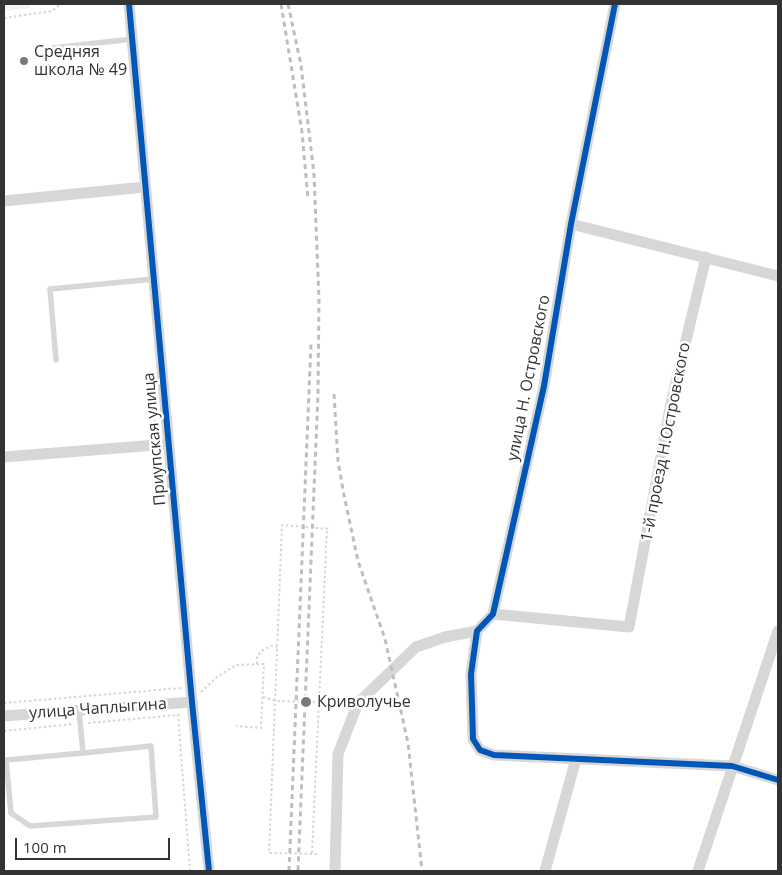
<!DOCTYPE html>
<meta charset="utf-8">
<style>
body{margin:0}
#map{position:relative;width:782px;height:875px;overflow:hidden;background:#fff;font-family:"Open Sans",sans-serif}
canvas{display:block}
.frame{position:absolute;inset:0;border:5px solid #333;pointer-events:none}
.scale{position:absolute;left:15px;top:838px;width:155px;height:22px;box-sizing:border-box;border:2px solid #333;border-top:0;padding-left:6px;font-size:15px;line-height:18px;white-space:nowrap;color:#333;-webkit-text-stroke:4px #fff;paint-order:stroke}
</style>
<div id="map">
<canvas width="782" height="875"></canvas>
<div class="frame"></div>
<div class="scale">100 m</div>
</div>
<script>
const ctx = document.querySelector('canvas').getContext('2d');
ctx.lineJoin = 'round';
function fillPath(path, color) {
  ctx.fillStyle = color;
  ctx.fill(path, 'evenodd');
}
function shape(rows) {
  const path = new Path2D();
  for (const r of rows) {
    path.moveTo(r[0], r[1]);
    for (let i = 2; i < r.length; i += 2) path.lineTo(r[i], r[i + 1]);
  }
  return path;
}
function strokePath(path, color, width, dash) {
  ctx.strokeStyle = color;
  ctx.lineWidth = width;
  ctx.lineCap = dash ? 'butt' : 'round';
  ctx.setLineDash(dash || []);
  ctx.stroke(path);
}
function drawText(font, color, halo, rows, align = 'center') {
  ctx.font = font + ' "Open Sans",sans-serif';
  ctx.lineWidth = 5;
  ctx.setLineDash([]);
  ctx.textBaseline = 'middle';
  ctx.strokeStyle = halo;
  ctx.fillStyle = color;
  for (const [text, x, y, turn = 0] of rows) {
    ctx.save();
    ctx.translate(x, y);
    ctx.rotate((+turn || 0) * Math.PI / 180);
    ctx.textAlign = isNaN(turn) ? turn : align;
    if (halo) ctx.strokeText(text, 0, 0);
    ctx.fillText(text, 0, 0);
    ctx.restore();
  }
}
const green = shape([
 [4,4,29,4,30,8,4,11]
]);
const path = shape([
 [4,18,52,11,61,4],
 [155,420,156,435],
 [157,454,159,470],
 [257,664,257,656,263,650,271,646,277,647],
 [201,692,217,677,236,665,264,664,261,728,236,726],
 [263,697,276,701,348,703],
 [4,703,181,688],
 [178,714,190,871],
 [88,723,177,715],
 [4,731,74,724],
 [312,853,327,529],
 [317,854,269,853,282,525,331,529]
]);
const service = shape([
 [53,48,132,39],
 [56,360,50,289,154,279],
 [79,710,83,753],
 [4,760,6,760,83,753,151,746,156,817,30,826,11,813,6,760]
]);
const minor = shape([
 [129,4,192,702,209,871],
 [615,4,571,224,544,386,493,614,477,631,471,674,473,739,480,750,494,755,732,766,778,780],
 [4,201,145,187],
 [571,224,778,276],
 [4,457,169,444],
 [493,614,629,627,671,403,706,257],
 [4,716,192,702],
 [335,871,338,754,358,703,416,647,445,637,477,631],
 [545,871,576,759],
 [698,871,778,631]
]);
const rail = shape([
 [281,4,302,132,308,199],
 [288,4,301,65,314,174,319,300,318,394,298,871],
 [334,394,338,461,344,495,358,561,385,639,408,743,422,871],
 [289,871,311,344]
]);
const cycleway = shape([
 [129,4,192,702,209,871],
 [615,4,571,224,544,386,493,614,477,631,471,674,473,739,480,750,494,755,732,766,778,780]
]);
const markers = [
 [24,61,5,"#7a7a7a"],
 [306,702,6,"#7a7a7a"]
];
const poiNames = [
 ["Средняя",34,52],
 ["школа № 49",34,70],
 ["Криволучье",317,702]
];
const streetNames = [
 ["улица Н. Островского",529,378,-79],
 ["Приупская улица",155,439,-95],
 ["1-й проезд Н.Островского",666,442,-79],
 ["улица Чаплыгина",98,709,-4]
];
fillPath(green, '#f1f5ed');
strokePath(path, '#d6d6d6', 2, [2.5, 2.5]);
strokePath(service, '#d7d7d7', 5.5);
strokePath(minor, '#d7d7d7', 11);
strokePath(rail, '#bebebe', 3, [5, 4]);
strokePath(cycleway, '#0057b8', 6);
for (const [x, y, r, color] of markers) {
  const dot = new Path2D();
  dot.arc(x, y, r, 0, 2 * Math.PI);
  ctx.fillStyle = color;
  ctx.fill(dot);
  strokePath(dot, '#fff', 2);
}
drawText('16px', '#333', '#fff', poiNames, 'left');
drawText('16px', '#333', '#fff', streetNames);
</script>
